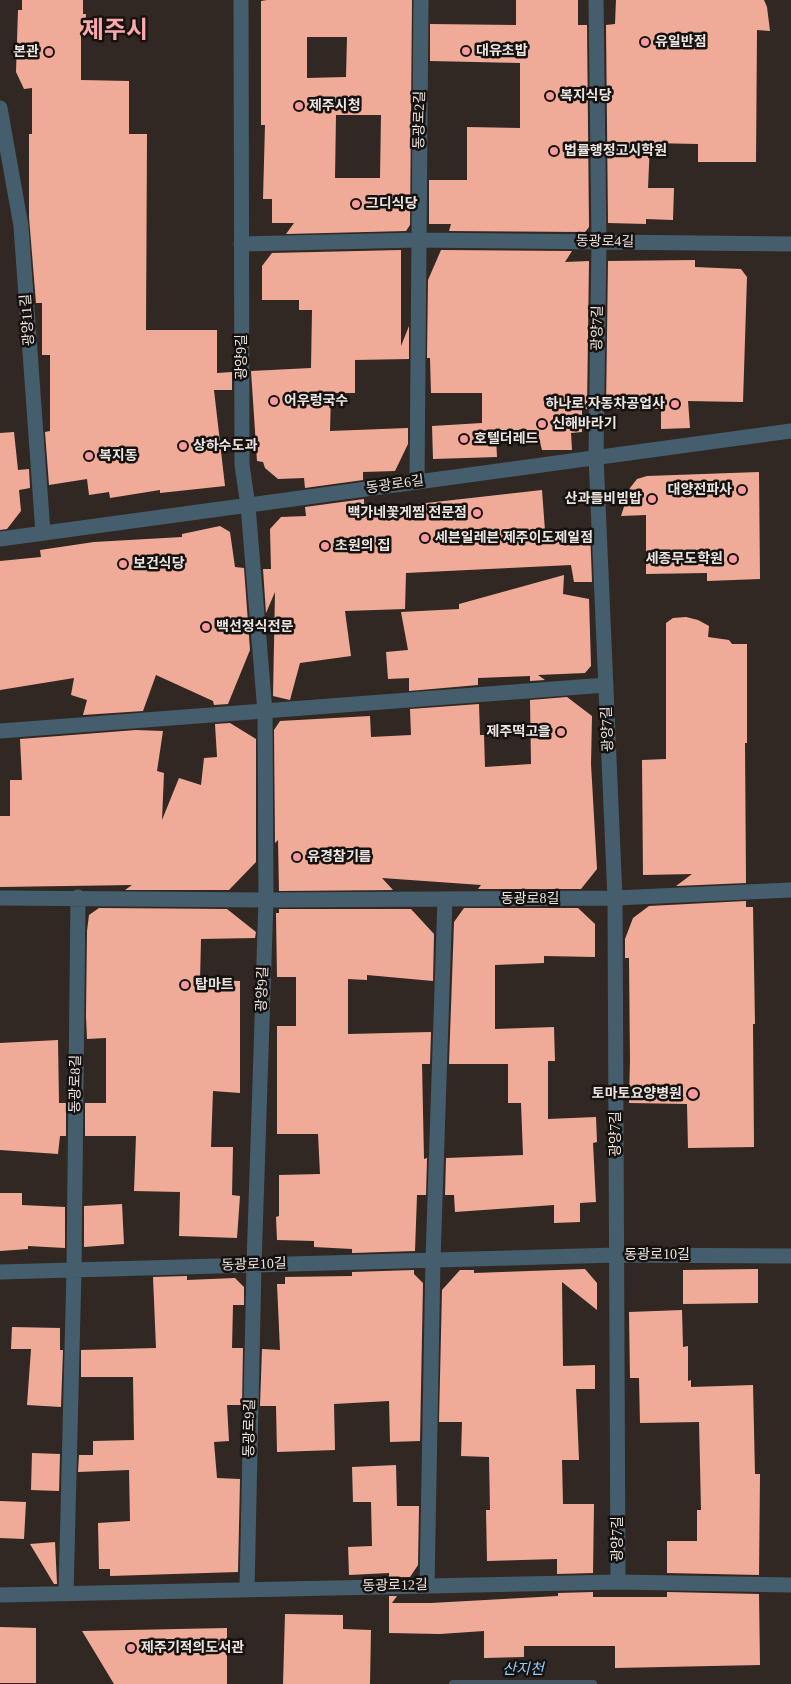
<!DOCTYPE html>
<meta charset="utf-8">
<style>
body{margin:0}
canvas{display:block;background:#322823}
</style>
<canvas width="791" height="1684"></canvas>
<script>
const ctx = document.querySelector('canvas').getContext('2d');
ctx.lineJoin = 'round';
function shape(rows) {
  const path = new Path2D();
  for (const r of rows) {
    path.moveTo(r[0], r[1]);
    for (let i = 2; i < r.length; i += 2) path.lineTo(r[i], r[i + 1]);
  }
  return path;
}
function strokePath(path, color, width, dash) {
  ctx.strokeStyle = color;
  ctx.lineWidth = width;
  ctx.lineCap = dash ? 'butt' : 'round';
  ctx.setLineDash(dash || []);
  ctx.stroke(path);
}
function fillPath(path, color) {
  ctx.fillStyle = color;
  ctx.fill(path, 'evenodd');
}
function drawText(font, color, halo, rows, align = 'center') {
  ctx.font = font + ' "Times New Roman","Noto Sans KR",serif';
  ctx.lineWidth = 5;
  ctx.setLineDash([]);
  ctx.textBaseline = 'middle';
  ctx.strokeStyle = halo;
  ctx.fillStyle = color;
  for (const [text, x, y, turn = 0] of rows) {
    ctx.save();
    ctx.translate(x, y);
    ctx.rotate((+turn || 0) * Math.PI / 180);
    ctx.textAlign = isNaN(turn) ? turn : align;
    if (halo) ctx.strokeText(text, 0, 0);
    ctx.fillText(text, 0, 0);
    ctx.restore();
  }
}
const stream = shape([
 [453,1684,593,1684]
]);
const building = shape([
 [22,0,83,0,83,14,86,14,85,32,81,32,81,80,129,81,129,134,147,134,146,330,217,330,217,373,232,372,232,390,214,390,225,486,160,493,160,490,110,498,109,492,89,495,87,479,49,485,45,432,50,431,50,355,42,355,42,303,36,303,29,217,29,134,32,134,32,88,24,89,16,72,18,10,22,10],
 [267,0,412,0,410,225,406,231,286,234,294,223,272,223,272,199,263,199,265,125,261,125,261,1],
 [307,37,347,37,346,77,307,78],
 [336,115,381,115,380,178,335,178],
 [516,0,578,0,578,25,587,25,589,227,585,232,449,231,451,224,429,224,429,180,467,180,467,127,520,128,520,63,430,61,430,24,516,25],
 [616,0,764,0,767,7,770,31,757,30,756,162,698,162,698,144,650,143,648,188,674,188,673,220,646,219,646,224,608,223,606,25,615,24],
 [401,250,401,346,409,326,409,359,355,360,355,393,331,393,330,431,408,428,408,444,395,471,363,472,363,480,305,488,304,478,278,479,265,468,263,462,257,461,251,371,311,368,312,310,299,310,299,300,262,300,262,266,272,253],
 [441,250,572,251,565,262,589,261,587,409,582,409,582,432,571,433,572,450,542,450,539,438,496,437,497,457,433,459,432,426,482,423,482,393,431,393,430,358,427,358,428,280],
 [695,260,695,267,741,269,747,277,743,402,688,401,690,428,661,429,661,409,606,409,608,261],
 [14,432,18,470,29,469,30,488,19,490,21,511,7,529,0,530,0,433],
 [759,472,760,579,707,581,707,573,646,574,646,515,621,516,630,488,637,479,647,476],
 [542,490,545,531,590,529,592,582,574,582,571,565,406,573,405,609,345,611,351,656,300,663,290,700,273,696,275,592,266,613,263,569,271,569,270,529,281,517,306,516,305,507,364,499,364,510],
 [220,526,230,532,235,567,244,568,250,650,228,704,214,705,213,701,156,675,143,711,83,715,87,700,71,695,74,678,0,690,0,561,41,557,40,550,94,542,182,537,182,534],
 [564,575,563,594,589,599,591,666,585,673,538,675,545,680,530,681,530,676,478,678,478,685,409,691,409,678,388,679,386,652,408,650,401,612,459,609,459,604],
 [686,617,698,620,709,626,708,637,729,640,732,644,747,644,747,743,745,743,746,883,676,886,692,874,643,875,642,760,666,759,666,623,673,618],
 [567,697,592,716,591,764,597,869,581,889,478,889,481,885,382,878,393,890,279,891,278,840,275,843,274,730,280,721,370,716,371,737,411,735,410,709,479,704,480,735,484,735,485,767,531,764,530,700],
 [230,723,256,739,256,862,229,890,125,890,132,885,0,887,0,816,10,816,10,780,22,780,20,739,136,730,163,731,157,771,164,773,162,820,179,778,201,785,204,758,217,757,215,724],
 [746,901,746,907,753,907,755,1024,753,1024,754,1147,688,1148,687,1104,629,1103,630,1060,629,958,625,958,625,939,633,918,649,906],
 [99,908,227,909,256,932,255,938,201,939,200,980,240,981,240,1093,213,1091,211,1147,233,1147,232,1195,240,1196,237,1238,179,1236,180,1192,134,1191,136,1136,85,1136,85,1103,106,1103,106,1038,87,1039,86,1016,87,931,89,915],
 [464,908,578,908,595,924,595,957,544,956,544,963,495,965,495,1029,554,1027,555,1061,548,1061,548,1119,596,1117,597,1142,593,1143,596,1202,580,1203,580,1222,554,1223,554,1205,455,1212,454,1195,445,1195,446,1158,523,1155,521,1103,508,1103,508,1064,449,1064,454,922],
 [279,909,411,909,434,934,433,981,367,975,367,980,348,979,348,1034,431,1032,430,1064,422,1064,424,1159,427,1158,426,1195,417,1195,415,1251,352,1253,352,1249,314,1247,314,1241,277,1240,276,1217,279,1216,279,1175,320,1174,318,1134,277,1134,277,1026,296,1026,296,977,277,977,276,913,279,913],
 [58,1040,59,1103,66,1103,66,1136,60,1136,58,1154,0,1150,0,1043],
 [0,1193,22,1193,22,1205,65,1207,65,1248,28,1246,28,1249,0,1251],
 [122,1204,124,1244,84,1247,84,1206],
 [585,1269,597,1283,597,1310,562,1282,563,1366,595,1365,595,1389,576,1389,579,1460,562,1460,563,1504,594,1504,593,1573,557,1574,557,1559,487,1561,486,1510,490,1510,489,1457,461,1456,462,1422,439,1422,442,1290,460,1270,474,1270,474,1273],
 [758,1269,758,1303,683,1304,683,1270],
 [414,1270,414,1274,423,1283,420,1441,390,1442,389,1401,334,1404,335,1450,277,1452,276,1406,260,1406,262,1349,280,1350,277,1284,285,1284,285,1277,352,1276,352,1272],
 [187,1276,187,1280,235,1278,244,1287,244,1305,233,1305,232,1348,243,1348,242,1405,227,1405,229,1441,214,1442,217,1478,240,1479,238,1572,110,1576,110,1569,99,1569,98,1523,130,1521,129,1470,78,1472,79,1455,93,1455,93,1441,134,1440,133,1377,81,1377,81,1350,156,1348,153,1277],
 [682,1310,683,1347,688,1346,688,1381,691,1380,691,1387,753,1385,755,1474,760,1474,759,1575,667,1573,667,1541,697,1541,697,1510,701,1510,699,1422,640,1423,639,1378,630,1378,629,1312],
 [12,1327,60,1328,60,1350,63,1350,61,1407,27,1405,31,1349,11,1349],
 [32,1453,60,1454,59,1491,31,1490],
 [396,1465,397,1506,419,1506,418,1565,410,1577,389,1577,389,1573,349,1575,348,1547,372,1546,371,1502,353,1502,352,1467],
 [0,1501,26,1502,24,1539,0,1538],
 [55,1542,57,1584,54,1584,30,1544],
 [593,1592,593,1597,667,1597,667,1592,759,1594,760,1665,615,1668,615,1646,524,1646,524,1657,484,1658,484,1631,440,1634,389,1633,389,1596,397,1596,392,1603,431,1603,558,1596,558,1593],
 [285,1614,343,1615,343,1629,371,1630,370,1684,283,1684],
 [0,1627,36,1628,36,1683,0,1683],
 [227,1628,227,1684,114,1684,82,1631]
]);
const minor = shape([
 [241,0,242,465,248,506,265,712,266,900,254,1265,247,1590],
 [596,0,599,242,596,457,615,898,618,1582],
 [0,108,21,226,43,533],
 [241,244,418,240,791,244],
 [417,481,421,0],
 [0,539,791,431],
 [0,731,606,685],
 [0,898,266,900,615,898,791,890],
 [0,1272,617,1255,791,1256],
 [427,1586,433,1260,445,899],
 [66,1594,74,1270,78,897],
 [0,1595,618,1582,791,1585]
]);
const markers = [
 [645,42,5,"#f59b9e"],
 [466,51,5,"#f59b9e"],
 [49,52,5,"#f59b9e"],
 [550,96,5,"#f59b9e"],
 [299,106,5,"#f59b9e"],
 [554,151,5,"#f59b9e"],
 [356,204,5,"#f59b9e"],
 [274,401,5,"#f59b9e"],
 [675,404,5,"#f59b9e"],
 [542,424,5,"#f59b9e"],
 [464,439,5,"#f59b9e"],
 [183,446,5,"#f59b9e"],
 [89,456,5,"#f59b9e"],
 [742,490,5,"#f59b9e"],
 [652,499,5,"#f59b9e"],
 [477,513,5,"#f59b9e"],
 [425,538,5,"#f59b9e"],
 [325,546,5,"#f59b9e"],
 [733,559,5,"#f59b9e"],
 [123,564,5,"#f59b9e"],
 [206,627,5,"#f59b9e"],
 [561,732,5,"#f59b9e"],
 [297,857,5,"#f59b9e"],
 [185,985,5,"#f59b9e"],
 [693,1094,6,"#f59b9e"],
 [131,1648,5,"#f59b9e"]
];
const poiNames = [
 ["유일반점",655,42],
 ["대유초밥",476,51],
 ["본관",39,52,"right"],
 ["복지식당",560,96],
 ["제주시청",309,106],
 ["법률행정고시학원",564,151],
 ["그디식당",366,204],
 ["어우렁국수",284,401],
 ["하나로 자동차공업사",665,404,"right"],
 ["신해바라기",552,424],
 ["호텔더레드",474,439],
 ["상하수도과",193,446],
 ["복지동",99,456],
 ["대양전파사",732,490,"right"],
 ["산과들비빔밥",642,499,"right"],
 ["백가네꽃게찜 전문점",467,513,"right"],
 ["세븐일레븐 제주이도제일점",435,538],
 ["초원의 집",335,546],
 ["세종무도학원",723,559,"right"],
 ["보건식당",133,564],
 ["백선정식전문",216,627],
 ["제주떡고을",551,732,"right"],
 ["유경참기름",307,857],
 ["탑마트",195,985],
 ["토마토요양병원",682,1094,"right"],
 ["제주기적의도서관",141,1648]
];
const streetNames = [
 ["동광로2길",420,120,-89],
 ["동광로4길",605,242,1],
 ["광양11길",28,320,-94],
 ["광양7길",598,328,-89],
 ["광양9길",242,357,-90],
 ["동광로6길",395,485,-8],
 ["광양7길",608,729,-92],
 ["동광로8길",530,899],
 ["광양9길",263,989,-88],
 ["동광로8길",76,1084,-89],
 ["광양7길",616,1134,-90],
 ["동광로10길",657,1255],
 ["동광로10길",254,1265,-2],
 ["동광로9길",250,1428,-89],
 ["광양7길",618,1539,-90],
 ["동광로12길",395,1586,-1]
];
const waterNames = [
 ["산지천",523,1670]
];
const townNames = [
 ["제주시",115,32]
];
strokePath(stream, '#475765', 8);
fillPath(building, '#f0ab98');
strokePath(minor, '#455e6d', 15);
for (const [x, y, r, color] of markers) {
  const dot = new Path2D();
  dot.arc(x, y, r, 0, 2 * Math.PI);
  ctx.fillStyle = color;
  ctx.fill(dot);
  strokePath(dot, '#161210', 2);
}
drawText('bold 14px', '#ebe4e1', '#161210', poiNames, 'left');
drawText('14px', '#ebe4e1', '#161210', streetNames);
drawText('italic 15px', '#90cafd', '#161210', waterNames);
drawText('bold 24px', '#fda9ab', '#161210', townNames);
</script>
